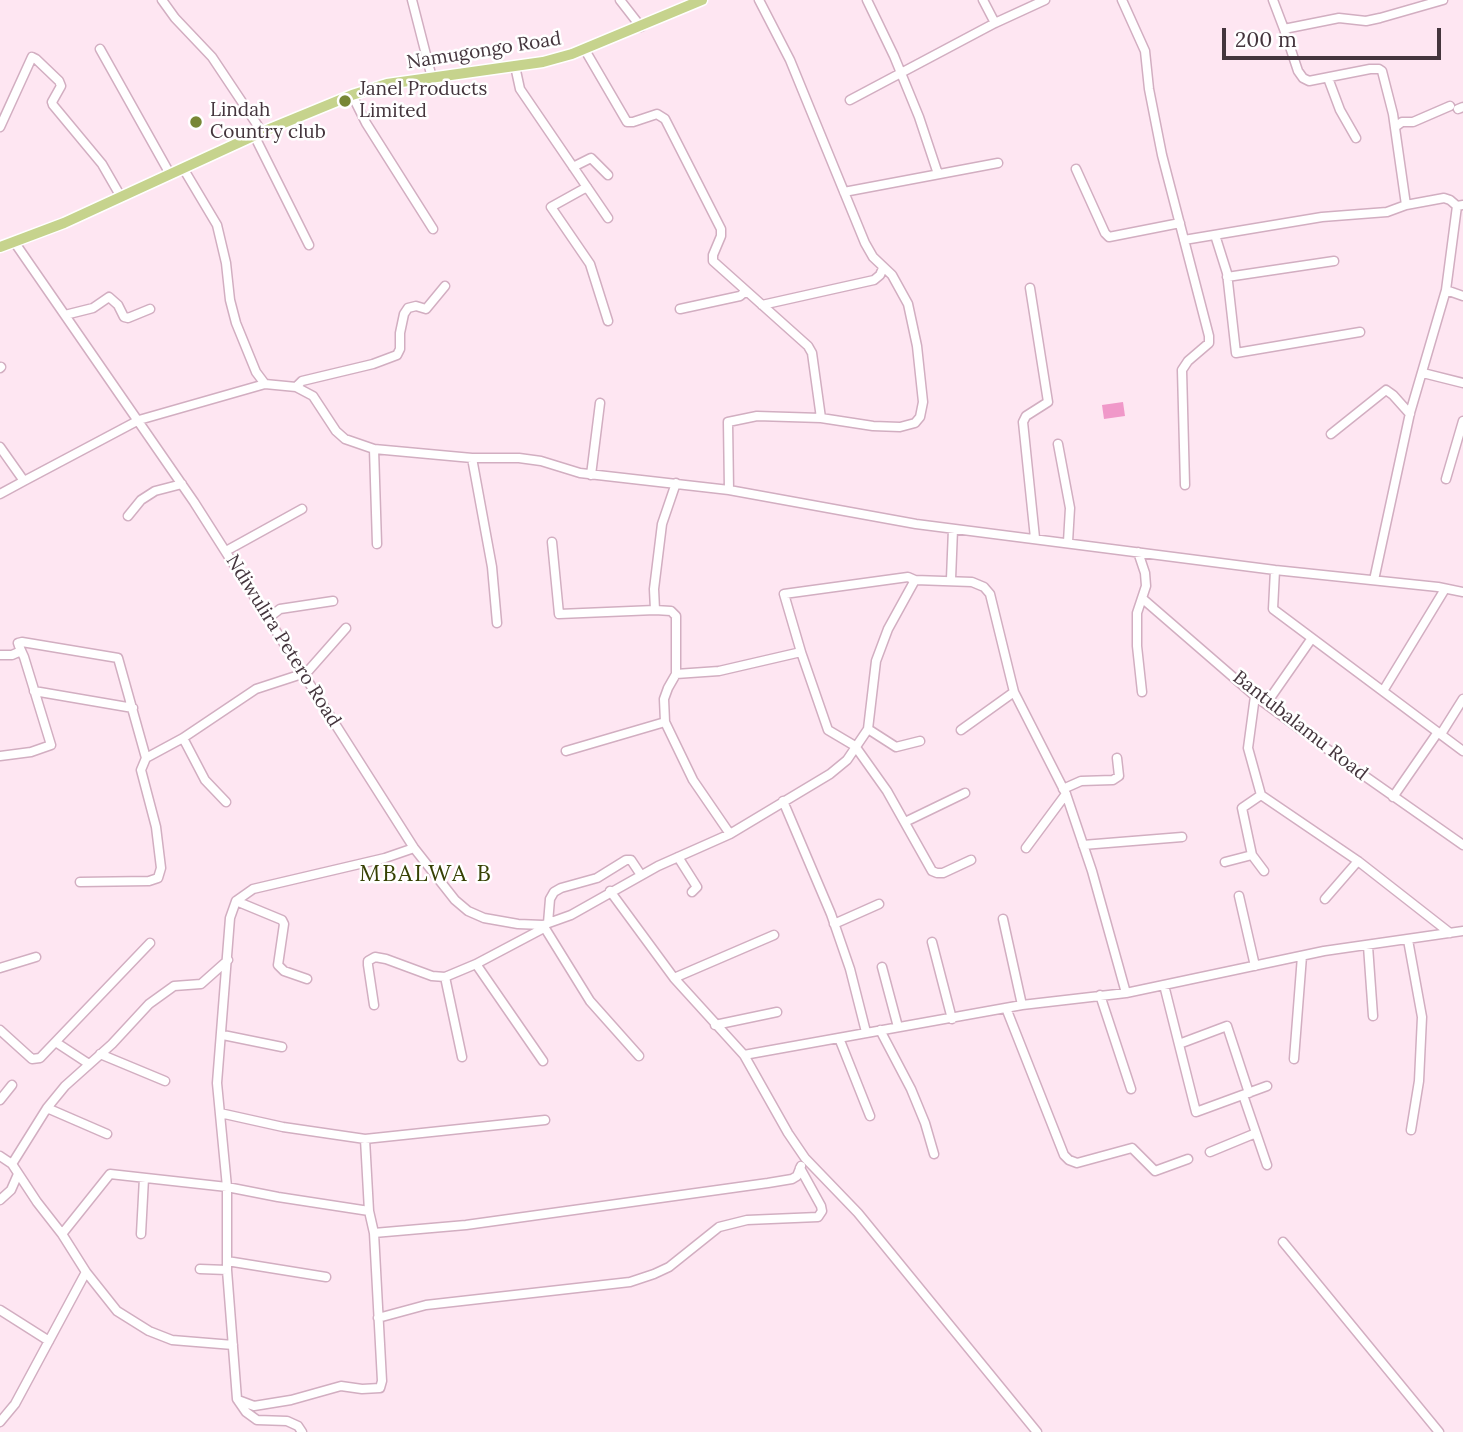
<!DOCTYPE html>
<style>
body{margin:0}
#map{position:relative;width:1463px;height:1432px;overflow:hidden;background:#fee6f2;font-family:Lora,serif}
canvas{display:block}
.scale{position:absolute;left:1222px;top:28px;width:219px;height:32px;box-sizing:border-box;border:4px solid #44353d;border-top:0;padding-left:9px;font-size:21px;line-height:24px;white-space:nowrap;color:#44353d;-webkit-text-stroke:5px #fff;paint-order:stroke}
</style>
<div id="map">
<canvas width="1463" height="1432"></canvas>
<div class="scale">200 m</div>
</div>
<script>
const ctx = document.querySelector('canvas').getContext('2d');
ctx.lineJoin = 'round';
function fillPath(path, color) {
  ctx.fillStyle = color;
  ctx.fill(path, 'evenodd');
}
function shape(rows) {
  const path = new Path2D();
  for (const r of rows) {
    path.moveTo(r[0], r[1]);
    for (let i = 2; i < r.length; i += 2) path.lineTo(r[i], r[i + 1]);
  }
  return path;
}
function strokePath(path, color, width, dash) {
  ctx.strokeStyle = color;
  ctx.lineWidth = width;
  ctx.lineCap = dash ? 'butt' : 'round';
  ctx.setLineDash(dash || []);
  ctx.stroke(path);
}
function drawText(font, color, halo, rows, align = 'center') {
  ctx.font = font + ' Lora,serif';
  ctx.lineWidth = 5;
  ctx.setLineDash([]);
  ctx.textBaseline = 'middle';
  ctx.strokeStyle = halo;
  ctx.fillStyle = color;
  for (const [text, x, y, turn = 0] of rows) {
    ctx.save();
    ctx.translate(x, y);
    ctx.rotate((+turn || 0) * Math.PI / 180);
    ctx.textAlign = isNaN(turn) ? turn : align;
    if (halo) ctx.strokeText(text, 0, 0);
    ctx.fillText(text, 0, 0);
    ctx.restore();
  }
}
const water = shape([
 [1123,402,1125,416,1104,419,1102,405]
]);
const minor = shape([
 [162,0,175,18,212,57,262,132],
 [412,0,432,78],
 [620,0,641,27],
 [867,0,894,56,919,117,938,174],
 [983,0,995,23],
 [1122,0,1145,51,1149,89,1162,155,1209,336,1209,343,1188,361,1182,370,1185,485],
 [1273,0,1284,29,1339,18,1366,21,1380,18,1443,0],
 [1284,29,1298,71,1303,78,1309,81,1370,69,1379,69,1382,71,1393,114,1406,205],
 [100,49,170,174],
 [585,50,627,122,633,122,657,114,665,119,721,229,721,236,713,255,713,261,808,346,812,353,821,418],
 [515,66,520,89,608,218],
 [1328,78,1340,110,1356,138],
 [352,95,366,123,433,229],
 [850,100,995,23,1045,0],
 [1458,109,1463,107],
 [0,127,32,57,36,59,59,81,61,86,52,102,53,105,102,164,121,197],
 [1395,127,1402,122,1413,122,1450,106],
 [254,135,309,245],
 [573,167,591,158,608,175],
 [183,168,217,225,226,263,230,300,236,323,256,372,265,384,296,387,313,396,336,431,345,439,374,449,472,458,519,458,541,461,580,473,729,490,916,524,1275,570,1438,587,1463,592],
 [1076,169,1105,233,1109,237,1180,223],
 [587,187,551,207,590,264,608,321],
 [844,192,998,163],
 [1215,235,1227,273,1236,353,1360,332],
 [1184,240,1322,217,1387,212,1406,205,1444,198,1450,200,1457,206,1463,205],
 [15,243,194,502,414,848,455,900,468,911,484,918,518,924,543,925,571,915,658,866,730,834,830,774,847,760,868,729,876,661,888,629,915,580,972,582,984,587,990,594,1014,692,1066,794,1092,871,1126,993],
 [1227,277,1334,261],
 [1030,288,1048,402,1026,416,1023,422,1035,538],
 [1446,290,1463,296],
 [762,305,874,280,880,275,883,268],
 [680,309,740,296,746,291],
 [65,315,93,308,109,297,118,305,124,317,128,318,150,309],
 [0,368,1,367],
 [1423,373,1463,383],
 [296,387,302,381,373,364,397,355,400,349,400,333,404,314,408,308,416,306,426,309,445,286],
 [1331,434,1386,390,1393,395,1410,414],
 [1058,444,1070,508,1068,542],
 [0,447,24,481,139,420,265,384],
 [374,449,377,544],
 [472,458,492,567,497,623],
 [591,475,600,403],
 [1446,479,1463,421],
 [676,483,662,524,654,589,655,610,671,611,676,616,676,674,719,671,801,652,828,730,855,746,887,791,932,871,937,873,943,873,971,860],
 [729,490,728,422,757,416,821,418,873,426,900,427,915,423,920,417,923,402,917,346,908,304,892,275,873,257,865,243,790,60,759,0],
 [0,494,24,481],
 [128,516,141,500,155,491,182,484],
 [552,542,559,614,655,610],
 [226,551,302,509],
 [1138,552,1145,573,1146,586,1137,613,1137,646,1142,692],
 [1275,570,1273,609,1463,751],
 [951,579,953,529],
 [1374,580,1410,413,1446,290,1457,206],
 [1143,599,1255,696,1349,765,1463,845],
 [267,619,280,609,333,601],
 [801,652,784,594,908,577,915,580],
 [0,655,12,655,21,651],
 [676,674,668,688,664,699,665,722,693,780,730,834],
 [34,691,133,708],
 [1383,691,1445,589],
 [1255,696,1248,748,1261,795,1358,861,1450,933],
 [1266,704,1312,638],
 [868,729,896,747,920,741],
 [961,730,1014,692],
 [1441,734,1463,699],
 [183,738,205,780,226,802],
 [566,751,665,722],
 [0,756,31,752,51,745,24,657,19,646,18,643,22,642,118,658,146,758],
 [1063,789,1081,781,1113,780,1119,776,1117,758],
 [1261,795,1242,808,1252,855,1264,871],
 [1393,797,1438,732],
 [783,801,831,914,850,969,866,1032],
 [905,822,965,793],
 [1083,845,1182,837],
 [1026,848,1066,794],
 [678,857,697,887,692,892],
 [1225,862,1252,855],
 [80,882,149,881,158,878,161,868,156,827,141,770,146,758,183,738,256,689,302,674,309,670,346,628],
 [610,891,674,978,744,1055,788,1133,805,1158,858,1213,1037,1432],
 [1239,896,1255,966],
 [1325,899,1358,861],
 [236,901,282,920,284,924,278,965,284,971,307,979],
 [1003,919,1022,1005],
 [548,923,550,899,554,892,561,888,597,878,626,860,631,860,641,875],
 [834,924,879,904],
 [543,925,590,1001,639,1056],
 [1408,940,1422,1017,1419,1081,1411,1130],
 [932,942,952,1019],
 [1368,946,1373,1016],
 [476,964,543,1061],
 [882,967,898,1027],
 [0,968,36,957],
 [445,977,462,1057],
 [674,978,774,935],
 [1164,985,1196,1112,1267,1086],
 [1100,995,1131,1089],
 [374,1005,368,965,368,961,375,957,386,959,432,976,445,977,476,964,544,928],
 [1006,1008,1064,1155,1069,1160,1077,1163,1132,1148,1155,1171,1188,1159],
 [715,1025,777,1012],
 [0,1030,32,1059,40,1058,150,943],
 [880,1030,911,1089,925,1123,934,1154],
 [223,1035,282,1047],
 [839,1038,870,1116],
 [57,1043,89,1064],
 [1179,1044,1227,1026,1249,1093],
 [100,1054,165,1081],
 [744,1055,1022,1005,1126,993,1324,951,1463,931],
 [1294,1059,1302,956],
 [1243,1095,1267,1165],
 [0,1100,12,1085],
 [47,1108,107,1134],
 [220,1113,283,1127,365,1139,545,1120],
 [1210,1152,1256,1133],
 [0,1156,12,1164,47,1108,65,1086,112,1044,149,1004,174,986,201,984,228,960],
 [0,1200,11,1190,18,1174],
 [374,1233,466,1225,768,1183,792,1179,797,1176,801,1166],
 [62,1234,110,1174,227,1187,278,1197,369,1211],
 [141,1234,144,1178],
 [1283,1242,1439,1432],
 [227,1261,326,1277],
 [200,1269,227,1270],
 [86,1272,117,1311,149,1331,172,1340,233,1345],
 [0,1310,49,1341],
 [378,1318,426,1305,630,1282,654,1274,669,1267,719,1227,747,1220,818,1217,822,1211,821,1206,800,1168],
 [238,1400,254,1406,291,1400,341,1386,362,1389,380,1388,382,1381,374,1233,369,1211,365,1139],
 [0,1422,15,1404,86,1272,62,1234,37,1202,12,1164],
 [302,1432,298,1426,287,1421,257,1420,246,1412,237,1399,227,1270,227,1187,217,1083,230,918,236,901,253,889,385,858,414,848]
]);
const major = shape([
 [0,247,64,223,262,132,352,95,387,84,543,62,572,54,702,0]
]);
const markers = [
 [345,101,7,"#788736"],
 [196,122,7,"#788736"]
];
const streetNames = [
 ["Namugongo Road",484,51,-9],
 ["Ndiwulira Petero Road",283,641,58],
 ["Bantubalamu Road",1300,726,38]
];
const poiNames = [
 ["Janel Products",359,90],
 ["Limited",359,112],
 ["Lindah",210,111],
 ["Country club",210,133]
];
const quarterNames = [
 ["MBALWA B",426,874]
];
fillPath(water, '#f098c9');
strokePath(minor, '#d2aec1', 11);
strokePath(major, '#fff', 13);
strokePath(minor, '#fff', 8);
strokePath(major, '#c6d38d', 10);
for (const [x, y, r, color] of markers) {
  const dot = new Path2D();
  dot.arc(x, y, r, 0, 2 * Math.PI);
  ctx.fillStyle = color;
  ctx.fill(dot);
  strokePath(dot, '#fff', 2.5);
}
drawText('19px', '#44353d', '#fff', streetNames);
drawText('19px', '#44353d', '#fff', poiNames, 'left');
ctx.letterSpacing = '2px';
drawText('23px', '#374104', '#fff', quarterNames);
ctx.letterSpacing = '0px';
</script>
